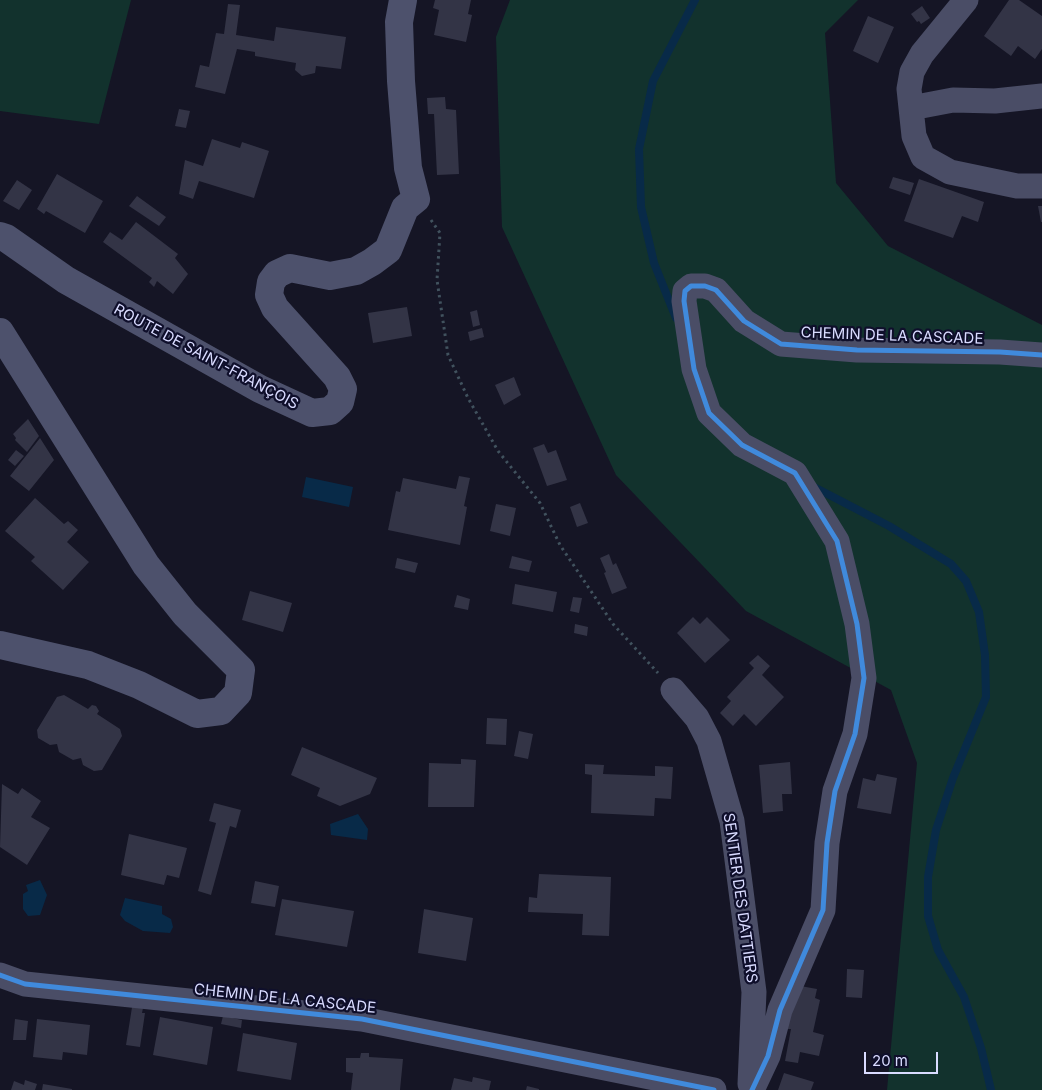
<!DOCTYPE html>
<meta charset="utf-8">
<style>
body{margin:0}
#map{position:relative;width:1042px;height:1090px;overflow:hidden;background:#151525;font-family:Inter,sans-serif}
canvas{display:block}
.scale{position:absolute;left:864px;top:1052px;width:74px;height:22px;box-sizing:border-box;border:2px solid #d9dbff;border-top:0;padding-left:6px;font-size:15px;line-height:18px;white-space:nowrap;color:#d9dbff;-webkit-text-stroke:4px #0f0f2b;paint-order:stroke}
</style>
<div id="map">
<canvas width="1042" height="1090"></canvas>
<div class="scale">20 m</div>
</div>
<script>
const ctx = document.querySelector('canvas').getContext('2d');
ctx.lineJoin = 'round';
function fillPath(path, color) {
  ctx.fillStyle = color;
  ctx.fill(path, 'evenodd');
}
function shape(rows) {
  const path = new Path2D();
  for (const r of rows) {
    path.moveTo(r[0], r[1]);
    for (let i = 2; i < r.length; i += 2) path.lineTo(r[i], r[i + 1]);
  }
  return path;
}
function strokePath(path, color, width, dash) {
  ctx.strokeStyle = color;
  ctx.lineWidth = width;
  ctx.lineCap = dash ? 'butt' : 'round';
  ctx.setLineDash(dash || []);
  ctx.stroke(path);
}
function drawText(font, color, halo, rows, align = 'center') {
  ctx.font = font + ' Inter,sans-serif';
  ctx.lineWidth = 4.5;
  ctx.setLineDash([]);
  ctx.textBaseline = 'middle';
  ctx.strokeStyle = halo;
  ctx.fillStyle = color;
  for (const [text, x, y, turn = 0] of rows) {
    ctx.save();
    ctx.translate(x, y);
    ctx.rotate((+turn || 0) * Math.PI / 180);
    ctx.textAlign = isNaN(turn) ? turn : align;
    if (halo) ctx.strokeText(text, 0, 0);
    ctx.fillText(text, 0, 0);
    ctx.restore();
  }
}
const green = shape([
 [0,0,131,0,99,124,0,111],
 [510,0,858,0,825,33,836,183,888,246,1042,325,1042,1090,887,1090,917,763,891,690,746,611,616,475,502,227,496,37]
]);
const water = shape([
 [306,477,353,487,349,507,302,497],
 [358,814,368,829,367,840,331,835,330,824],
 [40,880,47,895,40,915,28,916,23,909,23,894,28,891,26,885],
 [125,898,162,906,162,914,171,919,173,927,170,933,143,931,125,921,120,915]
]);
const stream = shape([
 [676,318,654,263,641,207,639,149,653,81,695,0],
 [812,486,889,526,951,564,966,581,979,612,985,655,986,697,953,778,936,830,928,877,928,916,938,950,964,997,981,1048,991,1090]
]);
const building = shape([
 [435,0,471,0,468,14,472,15,466,42,434,35,439,10,433,8],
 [1009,0,1019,0,1042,16,1042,49,1035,59,1018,46,1011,56,984,36],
 [228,4,240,5,236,35,274,41,276,27,346,37,341,69,316,66,315,73,302,76,295,70,296,63,255,56,255,52,237,49,225,94,195,87,200,65,209,67,216,33,224,34],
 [922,6,930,18,921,24,919,21,917,22,911,14],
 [868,16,894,27,878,63,853,51],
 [445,97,446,109,456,110,459,174,437,175,434,114,428,114,427,98],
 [179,109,190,111,186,128,175,126],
 [212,139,240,148,242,142,269,151,254,198,199,181,193,199,179,194,185,160,203,166],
 [57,174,103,201,85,233,46,211,44,214,37,209],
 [893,177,914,183,910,195,889,188],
 [919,179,984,202,978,222,962,216,953,238,904,221],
 [17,180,32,190,19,210,3,201],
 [137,196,166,217,159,226,129,206],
 [1038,206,1042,206,1042,222,1041,222],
 [136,222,178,254,175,258,188,274,173,294,157,281,154,287,149,282,152,278,103,242,110,232,122,240],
 [407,307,412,336,373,343,368,313],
 [477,310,480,325,473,327,470,312],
 [482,328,484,337,470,341,468,332],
 [514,377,521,395,504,405,495,385],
 [28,419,39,436,27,452,15,440,16,438,13,434],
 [40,438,54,460,29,491,10,476],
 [544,444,548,453,556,450,567,480,547,486,533,448],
 [16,450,24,456,15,466,8,460],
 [459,476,470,478,464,506,467,507,460,545,388,530,396,491,400,492,403,478,456,489],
 [35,498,64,524,68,521,78,530,67,542,89,562,63,590,31,561,35,557,5,531],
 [580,503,588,523,577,527,570,507],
 [496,504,516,508,510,536,490,531],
 [609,554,613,565,616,563,627,588,612,594,604,573,606,572,600,558],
 [512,556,532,561,529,572,509,568],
 [397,558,418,563,415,573,395,568],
 [515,584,557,592,553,612,512,604],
 [250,591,292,603,283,632,242,620],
 [457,595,470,599,468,610,454,607],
 [573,597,582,598,579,613,570,611],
 [693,617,700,624,707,617,730,640,705,663,677,633],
 [575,624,588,627,587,636,574,633],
 [758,655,770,666,762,675,784,697,756,726,744,714,733,726,720,713,731,701,727,697,754,668,749,663],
 [64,695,88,709,92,705,96,706,99,711,97,714,120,729,122,736,102,770,94,771,83,765,81,758,73,760,59,752,57,744,50,745,38,738,37,730,57,697],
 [487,718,507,719,506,745,486,744],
 [519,731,533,734,528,759,514,756],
 [302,747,377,778,370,794,340,806,317,796,320,788,291,775],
 [461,759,476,760,474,807,428,807,429,763,461,764],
 [790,762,792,794,782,794,783,811,763,813,759,765],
 [585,764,604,765,603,774,655,776,655,766,673,767,671,799,655,798,654,816,591,813,592,775,585,774],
 [877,774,897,778,891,814,857,808,863,778,875,781],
 [2,784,18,794,22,788,41,801,31,817,50,828,27,865,0,847],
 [214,803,241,810,236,828,230,826,211,895,198,891,216,823,209,821],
 [129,834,187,848,179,878,167,875,164,885,121,875],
 [539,874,611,877,609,936,582,935,583,914,528,912,529,897,537,898],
 [255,881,279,886,275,907,251,903],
 [282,899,354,911,347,947,275,935],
 [424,909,473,918,466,961,418,953],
 [847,969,864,970,862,998,846,997],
 [795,985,817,989,815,998,820,1000,813,1032,824,1035,819,1056,800,1052,798,1063,785,1061,791,1029,787,1029],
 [133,1001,144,1003,142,1013,145,1013,140,1047,126,1045],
 [223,1016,242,1020,241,1028,221,1024],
 [160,1017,213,1027,207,1065,153,1055],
 [15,1019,28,1021,26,1040,13,1040],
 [37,1019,90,1025,87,1055,63,1052,62,1060,33,1057],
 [243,1033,297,1043,291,1080,237,1071],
 [361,1053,369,1053,369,1057,403,1059,400,1090,351,1090,353,1073,346,1072,346,1058,360,1058],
 [784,1073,814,1082,811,1090,778,1090],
 [473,1077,491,1081,489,1090,451,1090,454,1078,472,1082],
 [25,1080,37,1084,35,1090,11,1090,14,1081,24,1085],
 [43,1084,72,1089,72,1090,42,1090],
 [527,1086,539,1089,539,1090,526,1090]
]);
const path = shape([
 [431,220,440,233,437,280,448,355,468,398,498,451,540,503,560,545,613,624,658,673]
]);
const street = shape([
 [1042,96,995,101,953,100,911,108,914,136,923,157,950,172,1017,186,1042,186],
 [911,108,909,89,912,72,922,54,966,0],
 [673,690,697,718,709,741,732,821,754,992,750,1084],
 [0,975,25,984,362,1019,714,1090],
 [752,1090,768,1056,780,1010,823,910,827,843,835,791,855,734,864,678,857,624,837,541,795,473,742,445,709,413,694,369,684,301,685,291,691,286,705,286,716,290,744,321,781,344,857,350,1000,352,1042,355]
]);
const secondary = shape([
 [0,236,6,238,66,280,260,389,312,413,330,411,340,402,343,389,337,377,275,308,269,295,271,282,277,274,290,268,330,276,356,271,372,262,388,250,405,208,416,199,408,168,401,81,399,22,403,0],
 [0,332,146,565,185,614,241,670,238,693,221,711,197,714,139,685,88,665,0,645]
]);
const cycleway = shape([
 [0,975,25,984,362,1019,714,1090],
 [752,1090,768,1056,780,1010,823,910,827,843,835,791,855,734,864,678,857,624,837,541,795,473,742,445,709,413,694,369,684,301,685,291,691,286,705,286,716,290,744,321,781,344,857,350,1000,352,1042,355]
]);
const streetNames = [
 ["CHEMIN DE LA CASCADE",892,336,2],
 ["ROUTE DE SAINT-FRANÇOIS",206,357,28],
 ["SENTIER DES DATTIERS",740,898,82],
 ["CHEMIN DE LA CASCADE",285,999,6]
];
fillPath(green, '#12322d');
fillPath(water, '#082a48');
strokePath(stream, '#082a48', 8);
fillPath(building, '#333446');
strokePath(path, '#41525e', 3, [2.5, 4]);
strokePath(street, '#4a4d66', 25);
strokePath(secondary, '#4d516c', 28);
strokePath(cycleway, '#408adc', 5);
drawText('15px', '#d9dbff', '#0f0f2b', streetNames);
</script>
